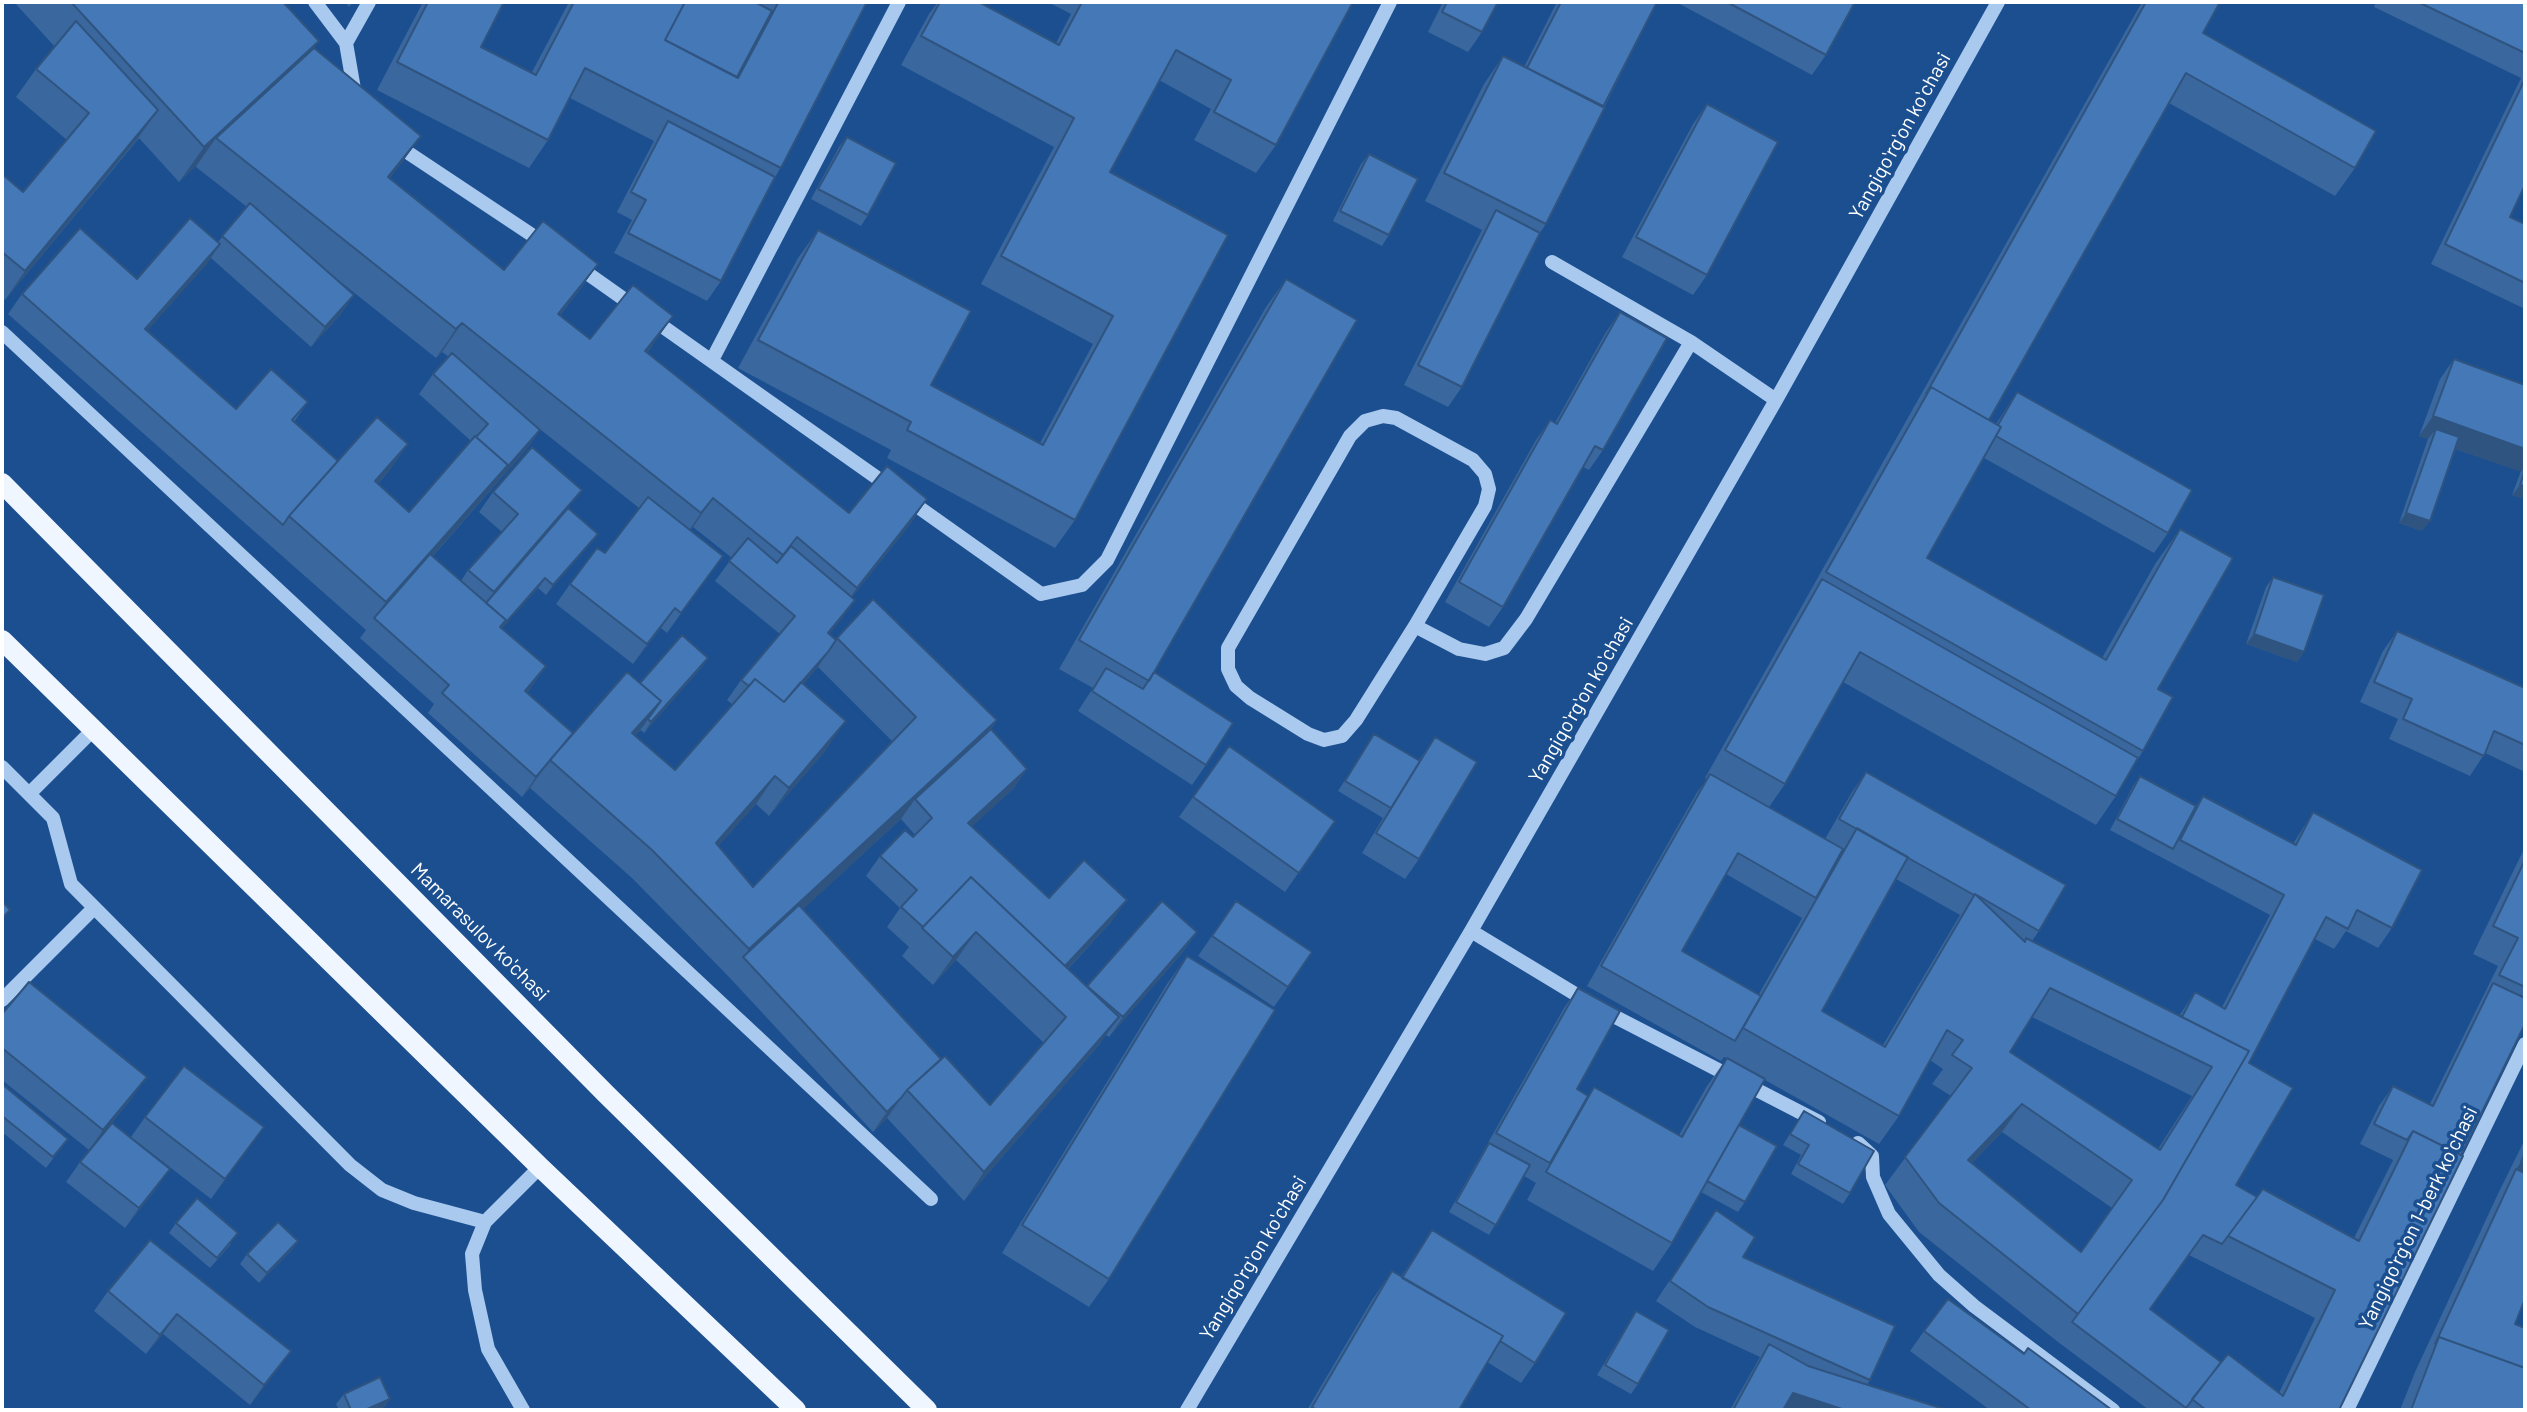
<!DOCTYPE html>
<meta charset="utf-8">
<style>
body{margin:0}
#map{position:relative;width:2527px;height:1412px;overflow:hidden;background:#1b4f8f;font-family:Barlow,sans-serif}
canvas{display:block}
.frame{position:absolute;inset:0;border:4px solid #fff;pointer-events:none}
</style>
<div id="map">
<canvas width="2527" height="1412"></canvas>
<div class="frame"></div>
</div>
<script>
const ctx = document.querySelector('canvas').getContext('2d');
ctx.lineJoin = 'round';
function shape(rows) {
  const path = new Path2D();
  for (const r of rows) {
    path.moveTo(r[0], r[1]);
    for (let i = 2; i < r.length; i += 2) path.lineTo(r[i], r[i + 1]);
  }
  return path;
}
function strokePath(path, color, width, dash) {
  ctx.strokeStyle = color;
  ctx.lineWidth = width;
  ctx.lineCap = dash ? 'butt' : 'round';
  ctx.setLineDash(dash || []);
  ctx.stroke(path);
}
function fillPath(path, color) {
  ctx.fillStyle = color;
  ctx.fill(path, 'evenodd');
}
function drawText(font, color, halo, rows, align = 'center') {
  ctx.font = font + ' Barlow,sans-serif';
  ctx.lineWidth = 7;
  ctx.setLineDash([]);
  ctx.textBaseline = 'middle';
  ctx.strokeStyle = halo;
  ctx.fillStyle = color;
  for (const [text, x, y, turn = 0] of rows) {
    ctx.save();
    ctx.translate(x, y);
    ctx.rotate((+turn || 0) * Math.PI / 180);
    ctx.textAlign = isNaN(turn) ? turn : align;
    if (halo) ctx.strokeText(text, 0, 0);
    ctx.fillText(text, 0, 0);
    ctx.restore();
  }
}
const minor = shape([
 [315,2,346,43],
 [355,95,346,43,369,2],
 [395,144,547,245],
 [1552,262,1691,342],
 [577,266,890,487],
 [2,332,931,1199],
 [712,360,899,2],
 [907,499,1041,594,1082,585,1107,560,1390,2],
 [1415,626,1356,720,1342,736,1324,740,1308,734,1250,698,1236,686,1228,669,1228,648,1350,436,1365,421,1383,416,1396,418,1473,460,1485,474,1489,489,1485,506,1415,626,1459,649,1485,654,1504,648,1526,619,1691,342,1776,400],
 [2,767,29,794,93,730],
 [29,794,53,818,71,884,350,1165,382,1190,414,1203,485,1222],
 [1471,931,1600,1009,1819,1122],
 [2,1000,94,908],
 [1858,1143,1872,1156,1873,1177,1889,1214,1939,1275,1974,1306,2113,1410],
 [523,1410,488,1349,475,1290,472,1254,485,1222,540,1167],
 [1187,1410,1471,931,1776,400,1998,2],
 [2347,1410,2525,1044]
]);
const major = shape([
 [2,483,606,1094,927,1410],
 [2,640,540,1167,796,1410]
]);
const wall = shape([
 [14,2,283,2,319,41,314,48,421,136,390,178,504,270,598,264,578,292,560,315,590,339,653,345,647,353,849,513,927,499,908,527,852,597,855,600,829,634,836,640,873,599,997,720,991,729,1027,769,1013,789,972,826,1049,898,1113,920,1068,969,1087,987,1197,932,1183,952,1109,1037,1106,1035,1099,1045,964,1201,887,1118,873,1132,729,977,632,878,530,788,522,797,428,713,434,704,360,638,366,630,8,314,22,294,137,279,218,242,247,207,196,167,197,165,179,182,139,138,5,300,2,297,2,174,23,192,67,140,16,97,36,69,55,47],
 [211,258,311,347,340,315,354,295,327,271,436,358,442,352,449,357,433,374,419,394,471,441,409,512,378,484,388,472,408,444,338,461,294,422,308,402,236,409,147,331],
 [531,422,639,508,605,553,570,584,556,604,633,664,661,628,667,633,723,556,690,530,693,527,732,558,715,581,780,634,741,680,727,700,733,705,675,770,635,735,641,730,644,733,701,668,708,658,640,683,573,733,527,693,546,666,502,628,538,588,546,595,590,544,569,509,493,492,479,512,502,532,468,570,461,581,433,556,526,450,540,430],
 [818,667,892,741,753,887,718,846,756,804,769,816,826,750,803,684],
 [901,819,915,835,880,856,866,876,900,908,887,927,909,947,902,956,933,985,956,960,1044,1043,990,1105,941,1059,803,909],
 [345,2,353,2,349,7],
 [423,2,504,2,481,47,532,72,569,2,867,2,721,281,707,301,614,253,632,220,617,212,654,141,570,98,548,140,529,168,377,90],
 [938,2,979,2,1056,43,1071,14,1048,2,1353,2,1276,145,1256,173,1194,140,1211,109,1159,80,1110,172,1228,235,1075,520,1055,548,887,458,891,450,738,368,798,258,818,230,931,385,1040,443,1093,344,981,284,1054,147,901,65,929,14],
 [1443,2,1498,2,1482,32,1468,52,1428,32],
 [1557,2,1657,2,1546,224,1540,233,1462,387,1448,407,1404,385,1482,230,1425,201,1484,84,1503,56,1524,67],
 [1676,2,1855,2,1826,55,1812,75],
 [2142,2,2220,2,2203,33,2355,168,2335,196,2169,103,1989,420,1996,424,2017,392,2168,533,2154,553,1984,458,1927,558,2102,658,2155,564,2180,529,2158,689,2143,751,2116,796,2096,825,1843,682,1785,784,1769,807,1825,839,1852,792,1866,772,2039,931,2032,941,2179,1016,2195,992,2222,1007,2270,915,2110,830,2133,786,2140,776,2196,806,2203,796,2293,844,2313,812,2392,928,2378,948,2346,931,2334,949,2315,939,2249,1063,2236,1185,2257,1197,2354,1238,2393,1160,2360,1144,2379,1106,2393,1086,2430,1104,2498,966,2473,954,2525,847,2525,1024,2339,1410,2149,1410,2058,1342,1919,1232,1885,1185,1951,1096,1932,1084,1943,1069,1930,1060,1899,1116,1879,1144,1765,1080,1739,1125,1745,1202,1738,1212,1701,1192,1672,1243,1653,1271,1527,1200,1537,1181,1536,1183,1524,1176,1489,1235,1449,1212,1564,1008,1578,988,1577,1089,1588,1096,1594,1087,1679,1135,1707,1086,1727,1058,1724,1057,1721,1061,1587,986,1696,794,1707,779,1705,778],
 [1726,874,1802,918,1759,994,1682,951],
 [1896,879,1960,915,1883,1045,1822,1011],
 [2032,1017,2192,1096,2158,1149,2010,1052],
 [2002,1132,2112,1208,2081,1252,1972,1163],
 [2189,1255,2315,1318,2279,1393,2221,1362,2150,1309],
 [2376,2,2525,2,2525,185,2510,217,2525,224,2525,309,2431,264,2521,78,2374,7],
 [1707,104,1707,275,1693,295,1622,257,1693,124],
 [847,137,868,215,861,226,811,199,839,147],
 [1369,154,1389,235,1382,246,1333,221,1361,164],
 [1286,279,1154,672,1206,765,1192,785,1078,711,1093,688,1059,669,1266,307],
 [1620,312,1603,450,1589,470,1583,467,1503,607,1489,627,1445,602,1536,440,1550,420,1555,423,1606,332],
 [2454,359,2525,385,2525,499,2512,495,2521,471,2455,449,2422,531,2399,523,2428,439,2419,436,2440,379],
 [2273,577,2304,652,2297,662,2246,644,2266,587],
 [2397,631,2525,688,2525,772,2485,753,2470,776,2389,739,2398,719,2360,702,2383,651],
 [1374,734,1419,760,1435,737,1419,859,1405,879,1362,853,1383,818,1338,791],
 [1229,746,1335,821,1285,892,1179,817],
 [1236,901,1312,952,1274,1007,1198,956],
 [1187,956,1109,1279,1089,1307,1002,1253,1167,984],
 [2,1014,133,1097,89,1150,2,1080],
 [2,1084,68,1139,46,1168,2,1132],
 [1804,1111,1850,1193,1843,1204,1791,1174,1801,1155,1783,1145],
 [145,1117,264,1127,211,1199,131,1137],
 [2525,1139,2525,1299,2515,1324,2525,1410,2400,1410,2415,1372,2496,1198],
 [80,1162,156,1189,125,1228,66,1182],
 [1716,1210,1743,1257,1870,1380,1867,1385,1944,1410,1730,1410,1760,1357,1695,1327,1656,1301],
 [176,1223,231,1244,210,1268,169,1233],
 [1432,1230,1535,1363,1521,1383,1487,1362,1459,1410,1307,1410,1372,1300,1392,1271,1401,1277],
 [298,1241,291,1251,259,1283,240,1264,247,1254],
 [108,1291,291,1351,250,1405,163,1334,146,1354,94,1311],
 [1636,1311,1638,1384,1631,1394,1597,1375],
 [1924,1331,2024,1354,2112,1410,1990,1410,1910,1351],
 [344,1394,390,1399,383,1409,381,1410,339,1410,336,1404]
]);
const shadedWall = shape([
 [319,41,295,76,216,138,197,165,179,182,204,147],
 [158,110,138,138,5,300,25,271],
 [421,136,401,164,368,205,388,177],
 [220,244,207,264,131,349,145,329],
 [598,264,578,292,538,342,558,314],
 [354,295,340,315,311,347,325,327],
 [673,316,653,345,626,380,645,351],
 [462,323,442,352,436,358,456,329],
 [2433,416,2525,449,2525,466,2521,472,2432,441,2436,429,2428,439,2419,436],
 [540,430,526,450,376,620,374,619,386,602,508,465],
 [408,444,388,472,355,510,375,481],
 [2520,485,2525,486,2525,499,2512,495],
 [713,498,693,527,681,542,701,513],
 [927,499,908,527,837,616,857,588],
 [2406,513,2430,521,2422,531,2399,523],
 [598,534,590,544,546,595,553,585],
 [723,556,709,576,667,633,681,613],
 [545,578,538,588,486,647,500,627],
 [855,600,841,620,814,653,828,633],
 [675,608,661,628,633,664,647,644],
 [2254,634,2304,652,2297,662,2246,644],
 [828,652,818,667,764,731,778,711],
 [708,658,701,668,644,733,651,722],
 [546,666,532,686,511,711,525,691],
 [661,701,641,729,612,761,632,733],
 [997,720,977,749,915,799,901,819,747,961,743,957,749,949],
 [846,721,826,750,769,816,789,788],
 [544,768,530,788,522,797,536,777],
 [1027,769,1013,789,954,843,968,823],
 [775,776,756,804,696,871,716,843],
 [1127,900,1113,920,1044,994,1058,974],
 [976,932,956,960,933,985,953,957],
 [1197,932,1183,952,1109,1037,1123,1017],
 [1119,1017,1099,1045,964,1201,984,1172],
 [147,1077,133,1097,89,1150,103,1130],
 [901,1098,887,1118,873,1132,887,1112],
 [2022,1104,2002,1132,1948,1188,1968,1160],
 [264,1127,250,1147,211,1199,225,1179],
 [2521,1162,2525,1164,2525,1210,2516,1169],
 [170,1169,156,1189,125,1228,139,1208],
 [298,1241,291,1251,259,1283,267,1273],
 [177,1314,163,1334,146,1354,160,1335],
 [291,1351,277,1371,250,1405,264,1385],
 [1793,1393,1845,1410,1781,1410],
 [390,1399,383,1409,381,1410,365,1410]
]);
const building = shape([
 [71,2,283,2,319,41,204,147,71,2],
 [428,2,504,2,481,47,536,75,574,2,685,2,665,40,738,78,778,3,777,2,867,2,781,168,585,68,548,140,397,62,428,2],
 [685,2,755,2,772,11,737,77,665,40,685,2],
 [940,2,979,2,1059,45,1082,2,1353,2,1276,145,1214,112,1231,80,1176,50,1110,172,1228,235,1075,520,907,430,911,422,758,340,818,230,971,311,931,385,1043,445,1113,316,1001,256,1074,118,921,36,940,2],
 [1447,2,1498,2,1482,32,1442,12,1447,2],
 [1561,2,1657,2,1603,107,1527,68,1561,2],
 [1727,2,1855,2,1826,55,1727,2],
 [2146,2,2220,2,2203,33,2376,131,2355,168,2186,73,1989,420,1931,387,1926,394,2146,2],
 [2418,2,2519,2,2522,3,2522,2,2525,2,2525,53,2418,2],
 [76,21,158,110,25,271,2,252,2,174,23,192,89,113,36,69,76,21],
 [314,48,421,136,388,177,504,270,543,221,598,264,558,314,590,339,633,285,673,316,645,351,849,513,887,466,927,499,857,588,797,537,783,555,713,498,701,513,462,323,456,329,216,138,314,48],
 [1503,56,1605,107,1546,224,1444,173,1503,56],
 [2525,79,2525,185,2510,217,2525,224,2525,283,2445,244,2525,79],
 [1707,104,1778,142,1707,275,1636,237,1707,104],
 [668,121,775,177,721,281,628,233,646,200,631,192,668,121],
 [847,137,896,163,868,215,818,189,847,137],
 [1369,154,1418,179,1389,235,1340,211,1369,154],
 [250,203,354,295,325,327,222,236,250,203],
 [1496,210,1540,233,1462,387,1418,365,1496,210],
 [190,218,220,244,145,329,236,409,271,369,308,402,292,420,338,461,289,516,283,525,22,294,80,228,137,279,190,218],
 [1286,279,1357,320,1149,681,1079,640,1286,279],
 [1620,312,1667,338,1603,450,1595,446,1503,607,1459,582,1550,420,1557,424,1620,312],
 [452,353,540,430,502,473,508,465,476,437,488,424,433,374,452,353],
 [2454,359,2525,385,2525,449,2433,416,2454,359],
 [1931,387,2001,427,1927,558,2106,660,2180,529,2233,558,2158,689,2173,697,2143,751,1826,572,1931,387],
 [2017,392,2192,490,2168,533,1996,436,2001,427,1998,425,2017,392],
 [377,417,408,444,375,481,409,512,475,436,508,465,386,602,289,516,377,417],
 [2436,429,2459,437,2430,521,2406,513,2436,429],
 [532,447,582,490,494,592,468,570,518,514,493,492,532,447],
 [2525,470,2525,486,2520,485,2525,470],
 [648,497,723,556,681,613,675,608,647,644,570,584,597,548,605,553,648,497],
 [568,508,598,534,553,585,545,578,501,628,506,620,486,603,568,508],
 [748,538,777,563,791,546,855,600,828,633,836,640,828,652,784,702,755,679,749,686,741,680,795,616,729,561,748,538],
 [430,554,506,620,500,627,546,666,525,691,573,733,536,777,442,693,449,685,374,618,430,554],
 [2273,577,2324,595,2304,652,2254,634,2273,577],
 [1822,579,2138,758,2116,796,1860,652,1785,784,1725,750,1822,579],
 [873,599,997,720,749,949,652,850,550,760,627,672,661,701,632,733,675,770,755,679,784,702,801,682,846,721,789,788,775,776,716,843,753,887,916,717,837,638,873,599],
 [2397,631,2525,688,2525,745,2494,731,2484,756,2403,719,2412,699,2374,682,2397,631],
 [682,635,708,658,651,722,648,719,661,701,640,683,682,635],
 [1106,668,1143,689,1154,672,1233,723,1206,765,1092,691,1106,668],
 [991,729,1027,769,968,823,1049,898,1084,860,1127,900,1065,966,971,877,923,927,901,907,917,890,880,856,905,830,913,837,932,818,915,799,991,729],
 [1374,734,1420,761,1391,808,1345,781,1374,734],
 [1435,737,1477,762,1419,859,1376,833,1435,737],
 [1229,746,1335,821,1299,873,1193,797,1229,746],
 [1866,772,2066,885,2039,931,1975,894,1974,895,1839,819,1866,772],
 [1710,774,1843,849,1816,898,1738,853,1682,951,1761,996,1735,1041,1601,966,1710,774],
 [2140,776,2196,806,2173,849,2117,819,2140,776],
 [2203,796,2296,845,2313,812,2422,870,2392,928,2357,910,2348,929,2326,917,2249,1063,2293,1088,2236,1185,2257,1197,2222,1244,2203,1235,2150,1309,2221,1362,2186,1408,2072,1322,2163,1200,2249,1051,2182,1017,2195,992,2225,1009,2284,895,2180,840,2203,796],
 [1857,828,1908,857,1822,1011,1885,1047,1975,894,2025,942,2026,938,2249,1051,2163,1200,2078,1314,1939,1203,1905,1157,1972,1068,1952,1055,1963,1040,1947,1030,1899,1116,1743,1028,1857,828],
 [2050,988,2212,1067,2160,1150,2010,1052,2050,988],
 [2022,1104,2132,1180,2081,1252,1968,1160,2022,1104],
 [2525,860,2525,987,2499,975,2518,938,2493,926,2525,860],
 [971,877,1119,1017,984,1172,907,1090,945,1056,990,1105,1066,1017,976,932,953,957,922,928,971,877],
 [2,901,10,910,2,918,2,901],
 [1162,901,1197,932,1123,1017,1087,986,1162,901],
 [1236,901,1312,952,1288,987,1212,936,1236,901],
 [799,905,941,1059,907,1090,901,1098,887,1112,743,957,799,905],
 [1187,956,1275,1010,1109,1279,1022,1225,1187,956],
 [29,982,147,1077,103,1130,2,1048,2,1014,29,982],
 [2493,983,2525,998,2525,1024,2461,1155,2413,1131,2407,1140,2374,1124,2393,1086,2433,1106,2493,983],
 [1578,988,1620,1011,1577,1089,1588,1096,1550,1163,1496,1133,1578,988],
 [1727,1058,1765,1079,1672,1243,1546,1172,1594,1087,1682,1137,1727,1058],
 [184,1066,264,1127,225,1179,145,1117,184,1066],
 [2,1084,68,1139,53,1157,2,1116,2,1084],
 [1804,1111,1874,1151,1850,1193,1798,1164,1809,1145,1790,1134,1804,1111],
 [112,1123,170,1169,139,1208,80,1162,112,1123],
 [1739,1125,1777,1146,1745,1202,1707,1181,1739,1125],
 [2413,1131,2463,1156,2339,1410,2206,1410,2192,1399,2228,1354,2283,1396,2335,1290,2228,1236,2263,1189,2359,1241,2413,1131],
 [1489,1143,1530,1165,1496,1225,1456,1202,1489,1143],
 [2525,1154,2525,1164,2521,1162,2525,1154],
 [2516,1169,2525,1173,2525,1299,2515,1324,2525,1328,2525,1368,2439,1337,2435,1344,2516,1169],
 [197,1198,238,1233,217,1258,176,1223,197,1198],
 [1716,1210,1755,1237,1743,1257,1895,1326,1870,1380,1708,1307,1670,1281,1716,1210],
 [278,1222,298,1241,267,1273,247,1254,278,1222],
 [1432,1230,1566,1313,1535,1363,1500,1341,1503,1336,1402,1278,1432,1230],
 [150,1240,291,1351,264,1385,177,1314,160,1335,108,1291,150,1240],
 [1392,1271,1503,1336,1459,1410,1317,1410,1312,1407,1392,1271],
 [1948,1299,2024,1354,2028,1348,2112,1410,2031,1410,1924,1331,1948,1299],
 [1636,1311,1669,1330,1638,1384,1605,1365,1636,1311],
 [2439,1337,2525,1368,2525,1410,2411,1410,2439,1337],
 [1769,1344,1808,1366,1944,1409,1944,1410,1845,1410,1793,1393,1783,1410,1733,1410,1769,1344],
 [380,1377,390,1399,365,1410,351,1410,344,1394,380,1377]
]);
const streetNames = [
 ["Yangiqoʻrgʻon koʻchasi",1900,136,-61],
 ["Yangiqoʻrgʻon koʻchasi",1581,700,-60],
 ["Mamarasulov ko'chasi",480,932,45],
 ["Yangiqoʻrgʻon 1-berk koʻchasi",2418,1218,-64],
 ["Yangiqoʻrgʻon koʻchasi",1253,1258,-59]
];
strokePath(minor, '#a9c9ee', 14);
strokePath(major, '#f0f6ff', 20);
fillPath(wall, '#3a679d');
fillPath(shadedWall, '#305480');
fillPath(building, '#4478b7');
strokePath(building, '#305480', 2);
drawText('20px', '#fff', '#1b4f8f', streetNames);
</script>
